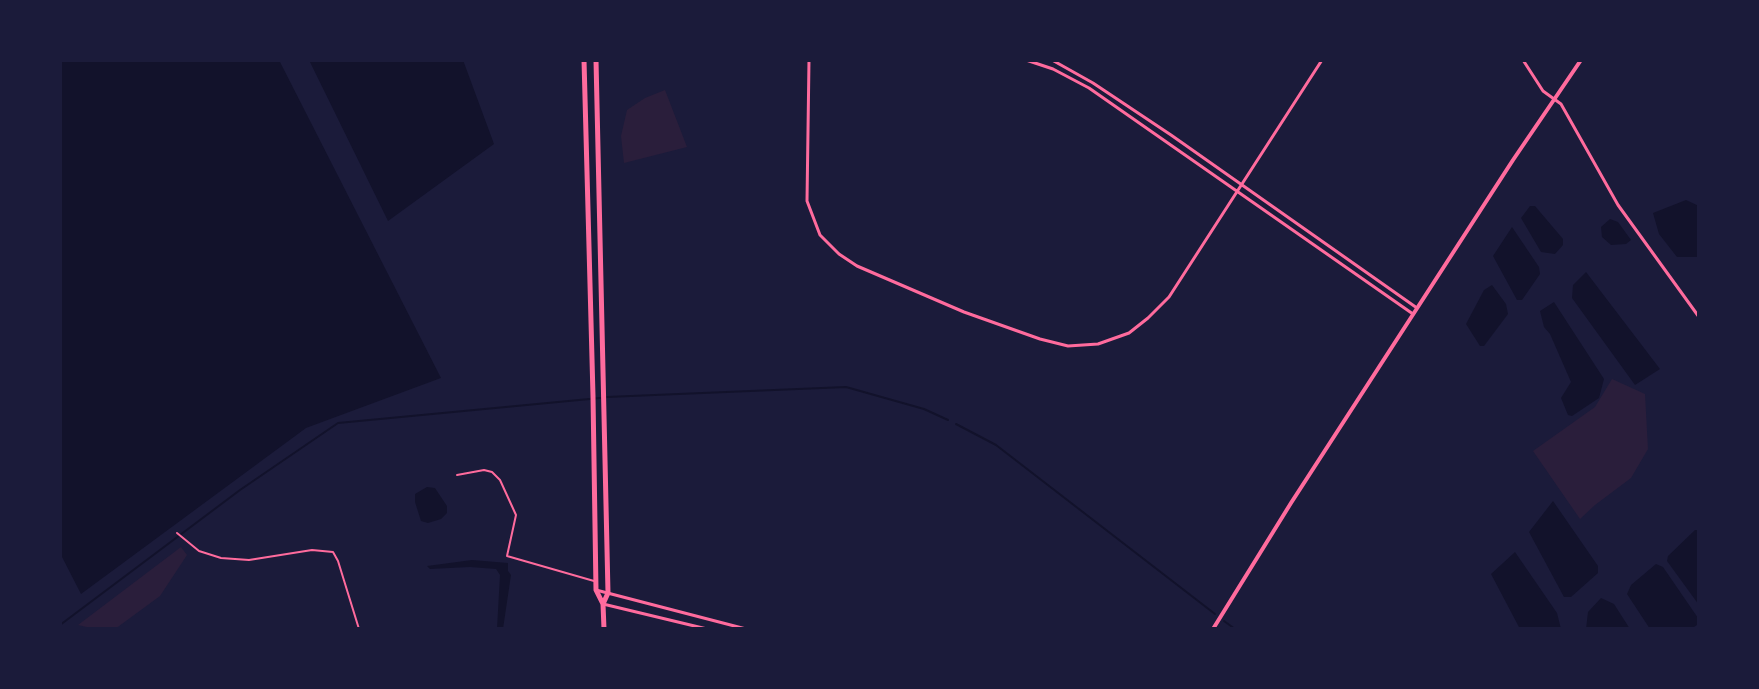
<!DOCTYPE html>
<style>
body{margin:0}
#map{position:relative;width:1759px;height:689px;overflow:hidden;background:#1b1b3a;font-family:Raleway,sans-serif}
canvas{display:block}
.frame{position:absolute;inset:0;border:62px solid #1b1b3a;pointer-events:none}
</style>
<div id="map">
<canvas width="1759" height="689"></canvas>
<div class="frame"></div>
</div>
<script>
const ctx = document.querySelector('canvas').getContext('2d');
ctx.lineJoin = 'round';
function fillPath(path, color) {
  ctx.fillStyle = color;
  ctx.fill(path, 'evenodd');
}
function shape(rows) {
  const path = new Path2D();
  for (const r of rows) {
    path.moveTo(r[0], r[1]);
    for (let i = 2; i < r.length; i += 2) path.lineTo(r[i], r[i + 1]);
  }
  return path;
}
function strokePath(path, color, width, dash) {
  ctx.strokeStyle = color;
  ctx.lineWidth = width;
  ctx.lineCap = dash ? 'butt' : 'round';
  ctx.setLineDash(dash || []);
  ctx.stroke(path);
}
const green = shape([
 [665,90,687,147,624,163,621,136,627,110,645,98],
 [1612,379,1645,394,1648,449,1631,478,1595,505,1580,519,1533,451,1595,407],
 [181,547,187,555,160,596,115,629,95,629,78,625]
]);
const water = shape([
 [60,60,279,60,441,378,306,428,81,594,60,553],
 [309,60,463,60,494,144,388,221],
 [1686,200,1699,206,1699,257,1677,257,1659,234,1653,213],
 [1530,206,1535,206,1563,239,1563,245,1555,254,1541,252,1521,218],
 [1610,219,1618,222,1631,240,1626,244,1611,245,1602,237,1601,227],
 [1512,227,1539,267,1540,274,1522,300,1517,300,1493,256],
 [1586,272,1660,369,1635,385,1572,298,1573,285],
 [1492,285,1506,304,1508,314,1484,346,1480,346,1466,324,1484,290],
 [1554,302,1604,379,1599,398,1572,416,1568,415,1561,398,1571,382,1550,334,1544,327,1540,311],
 [427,487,435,488,447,506,447,513,441,519,428,523,421,521,415,502,415,494],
 [1553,501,1598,566,1598,573,1571,597,1564,597,1529,532],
 [1695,530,1699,530,1699,605,1667,561,1668,556],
 [1515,552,1557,613,1561,629,1520,629,1491,574],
 [472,560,508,563,508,571,511,575,503,629,497,629,500,575,496,569,470,567,430,569,427,566],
 [1656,564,1663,567,1698,618,1697,625,1691,629,1650,629,1627,594,1631,585],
 [1601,598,1614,604,1630,629,1586,629,1588,612]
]);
const stream = shape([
 [607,397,846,387,924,409,948,420],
 [956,424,996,445,1215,614],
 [1224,621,1235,629],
 [60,625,240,490,338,423,600,398]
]);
const service = shape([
 [457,475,484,470,492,472,500,480,516,515,507,556,594,581],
 [177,533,199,551,221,558,249,560,312,550,333,552,338,561,359,629]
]);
const minor = shape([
 [809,60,807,201,820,235,839,254,857,266,964,312,1040,339,1068,346,1098,344,1129,333,1148,318,1169,297,1322,60],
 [1026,60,1053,69,1089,88,1413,314],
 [1052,60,1093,83,1171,135,1417,308],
 [1523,60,1543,91,1561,104,1618,205,1699,317],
 [596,590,746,629],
 [603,604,707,629]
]);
const secondary = shape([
 [1213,629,1291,503,1513,160,1581,60]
]);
const primary = shape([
 [584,60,593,396,596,590,603,604,604,629],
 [596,60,608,593,603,604]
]);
fillPath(green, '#2a1e3b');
fillPath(water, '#12122b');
strokePath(stream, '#12122b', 2);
strokePath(service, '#ff6b9d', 2);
strokePath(minor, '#ff6b9d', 3);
strokePath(secondary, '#ff6b9d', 4);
strokePath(primary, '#ff6b9d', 5);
</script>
